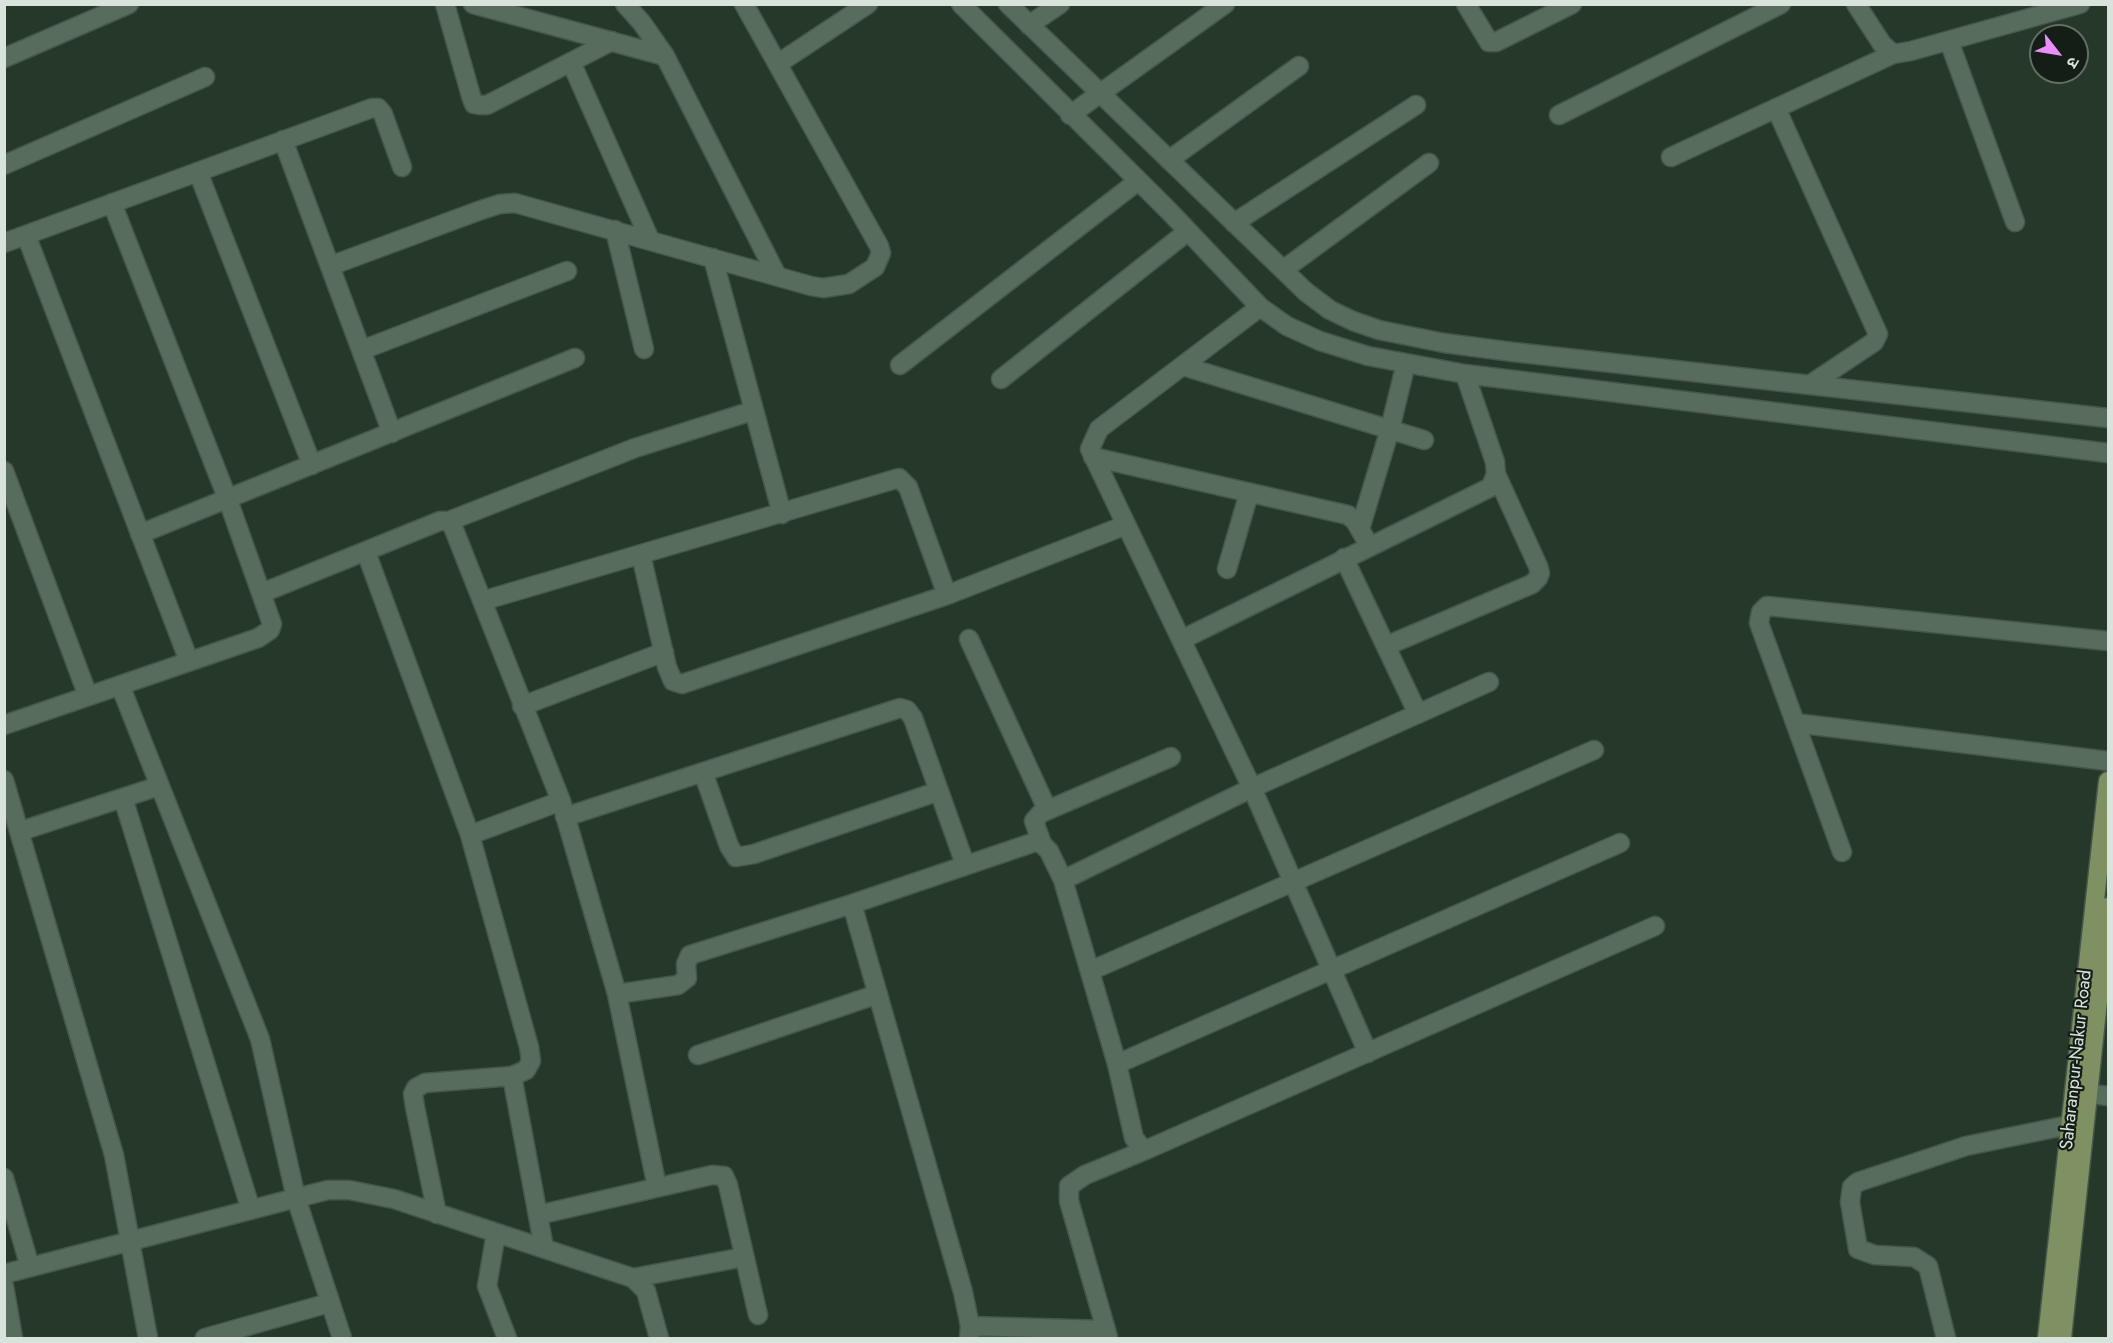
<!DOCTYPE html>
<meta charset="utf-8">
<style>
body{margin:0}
#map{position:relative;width:2113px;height:1343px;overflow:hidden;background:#25382a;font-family:Jost,"Noto Sans Devanagari",sans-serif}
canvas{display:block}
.frame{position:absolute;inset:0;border:6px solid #d8e4db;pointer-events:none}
.north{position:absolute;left:2029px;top:24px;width:60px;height:60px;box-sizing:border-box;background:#141d16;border:2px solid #626d65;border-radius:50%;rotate:121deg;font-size:16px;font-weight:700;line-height:24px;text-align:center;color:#d8e4db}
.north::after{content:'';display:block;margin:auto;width:21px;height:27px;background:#ea8dfd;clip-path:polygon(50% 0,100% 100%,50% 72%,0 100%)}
</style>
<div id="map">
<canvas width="2113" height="1343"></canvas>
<div class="frame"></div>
<div class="north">उ</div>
</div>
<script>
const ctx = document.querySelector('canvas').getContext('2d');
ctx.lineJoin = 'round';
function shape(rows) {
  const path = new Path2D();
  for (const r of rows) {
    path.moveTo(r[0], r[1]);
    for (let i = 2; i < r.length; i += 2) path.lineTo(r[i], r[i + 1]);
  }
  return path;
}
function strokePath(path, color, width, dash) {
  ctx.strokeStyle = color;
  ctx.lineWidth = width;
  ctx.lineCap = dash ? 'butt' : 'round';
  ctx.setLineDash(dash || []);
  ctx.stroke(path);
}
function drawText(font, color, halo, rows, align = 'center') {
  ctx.font = font + ' Jost,sans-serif';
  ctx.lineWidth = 4.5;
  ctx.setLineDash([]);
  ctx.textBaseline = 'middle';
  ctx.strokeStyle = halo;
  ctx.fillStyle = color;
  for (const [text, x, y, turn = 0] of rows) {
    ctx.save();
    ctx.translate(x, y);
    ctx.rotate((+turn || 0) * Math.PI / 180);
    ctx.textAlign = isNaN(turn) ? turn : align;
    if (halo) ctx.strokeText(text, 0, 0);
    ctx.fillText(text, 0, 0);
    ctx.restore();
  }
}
const minor = shape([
 [445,4,471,96,474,104,480,105,487,105,612,41],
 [473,4,665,56],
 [625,4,642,23,665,56,777,276],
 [961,4,1169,211,1260,307,1287,326,1320,341,1368,356,1465,374,2108,453],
 [1008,4,1306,292,1330,310,1353,321,1379,330,1444,343,1513,352,2108,418],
 [1466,4,1489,42,1496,42,1572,4],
 [1856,4,1882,44,1893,54,1911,51,2080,4],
 [1029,25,1060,4],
 [1949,41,2015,222],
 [4,58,129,4],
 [571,62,650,240],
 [779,63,868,4],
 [1776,108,1878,334,1874,342,1811,384],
 [1070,115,1225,4],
 [1559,115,1781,4],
 [283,140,392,433],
 [1671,157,1893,54],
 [1169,160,1299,66],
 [4,165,205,77],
 [198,172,312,465],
 [1234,223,1416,105],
 [615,230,644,349],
 [26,235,189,661],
 [4,243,372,108,378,108,383,114,402,167],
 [713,258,782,514],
 [330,266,481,210,500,204,515,203,811,286,823,288,849,284,875,267,881,253,879,246,744,4],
 [1283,270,1429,163],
 [362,350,567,271],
 [900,365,1138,181],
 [1183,366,1424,440],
 [1001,379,1187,232],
 [1093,457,1348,515,1355,521,1369,545],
 [4,471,88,696],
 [449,521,635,448,752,411],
 [1360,529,1390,429,1406,363],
 [140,534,575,358],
 [366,552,470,835,529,1047,531,1061,526,1070,512,1076,425,1083,416,1088,413,1094,415,1107,437,1214],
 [641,555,667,667,673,681,682,684,947,595,1126,525],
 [1344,558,1418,714],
 [1227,569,1249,493],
 [262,593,440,521,449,521,453,527,561,801,617,994,657,1187],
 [482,601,899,478,908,487,947,595],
 [969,639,1047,809],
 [1183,639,1491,487,1496,474,1495,462,1465,374],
 [1386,646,1532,584,1538,578,1540,573,1538,566,1496,474],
 [120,685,260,1039,296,1198,342,1338],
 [522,706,664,652],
 [1795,723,2108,761],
 [4,725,258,638,270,630,272,624,228,500,112,203],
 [703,772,729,846,736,857,754,854,939,791],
 [4,780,114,1155,148,1338],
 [123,798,251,1210],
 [565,817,900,708,907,710,913,718,965,864],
 [21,831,159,786],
 [470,835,561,801],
 [1042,844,1034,821,1041,813,1171,757],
 [1842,852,1759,623,1761,612,1767,606,2108,641],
 [1063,880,1117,1064,1134,1138,1141,1147,1148,1149,1655,926],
 [1090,971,1594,750],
 [617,994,678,985,687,978,686,964,690,955,852,904],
 [1368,1053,1252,788,1489,682],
 [698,1055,878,994],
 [1117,1064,1620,843],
 [512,1076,544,1248],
 [2074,1092,2108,1096],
 [4,1178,30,1267],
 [538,1215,712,1175,724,1176,728,1185,758,1315],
 [496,1233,487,1286,507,1338],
 [4,1274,296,1198,328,1190,349,1190,394,1199,633,1278,646,1291,659,1338],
 [633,1278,744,1257],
 [4,1286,13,1338],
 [970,1326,1106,1330,1108,1338],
 [1106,1330,1069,1201,1069,1186,1085,1175,1148,1149],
 [205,1338,329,1303],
 [969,1338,970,1326,963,1292,852,904,1035,842,1042,844,1049,851,1063,880,1252,788,1090,449,1099,429,1260,307],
 [1946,1338,1928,1266,1914,1257,1875,1255,1858,1249,1850,1202,1852,1187,1858,1182,1966,1146,2069,1125]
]);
const major = shape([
 [2047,1338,2108,781],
 [2062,1338,2108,907]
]);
const streetNames = [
 ["Saharanpur-Nakur Road",2077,1060,-84]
];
strokePath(minor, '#46564a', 21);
strokePath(major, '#46564a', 21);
strokePath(minor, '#576c5c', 18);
strokePath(major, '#7f9162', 18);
drawText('18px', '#d8e4db', '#141d16', streetNames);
</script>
